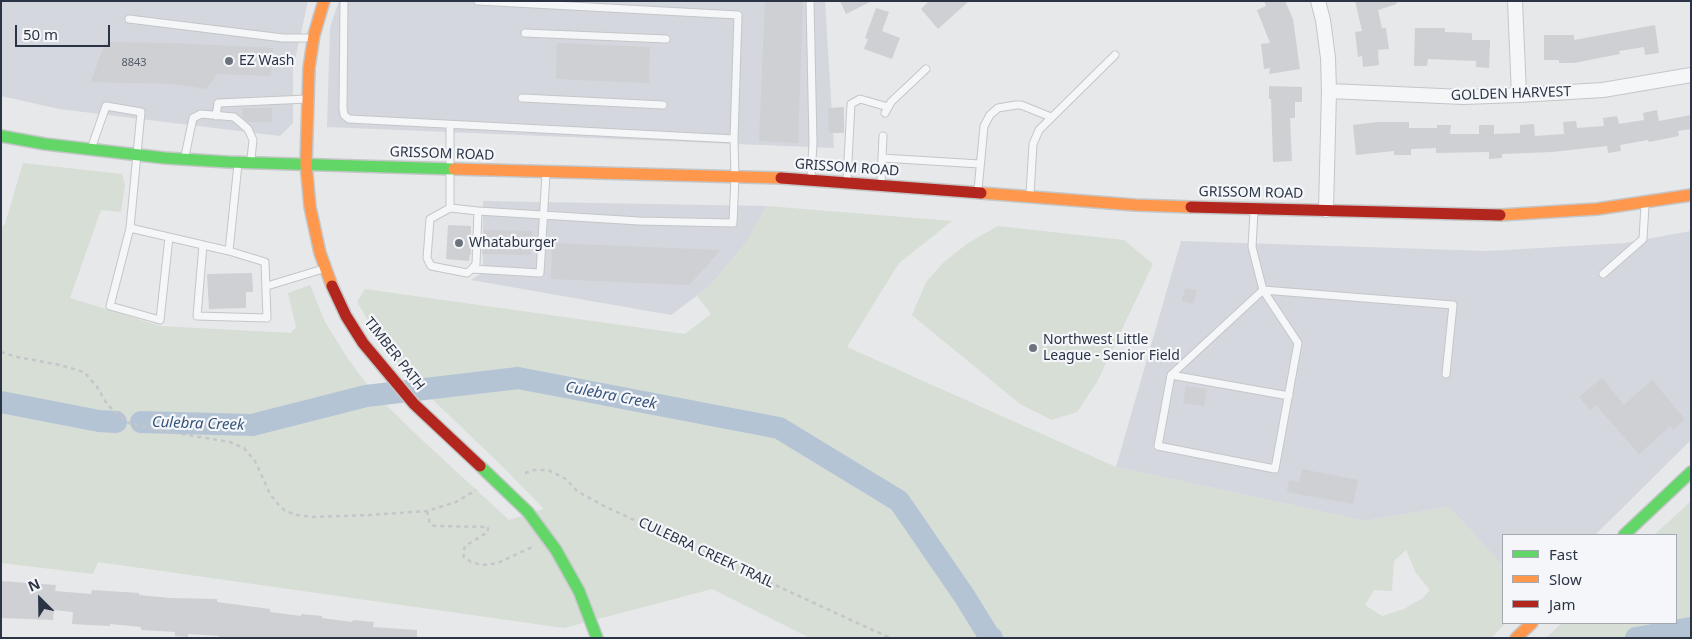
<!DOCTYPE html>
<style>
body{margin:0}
#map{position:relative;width:1692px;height:639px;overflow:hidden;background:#e6e8ea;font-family:"Noto Sans",sans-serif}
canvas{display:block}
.frame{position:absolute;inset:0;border:2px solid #2b3445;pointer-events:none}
.legend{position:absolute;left:1502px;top:534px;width:175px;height:90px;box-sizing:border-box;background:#f4f6f9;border:1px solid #a4a8b1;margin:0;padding:6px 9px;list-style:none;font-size:15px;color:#2b3445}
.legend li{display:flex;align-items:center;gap:10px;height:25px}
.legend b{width:25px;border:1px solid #a4a8b1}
.north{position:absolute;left:15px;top:574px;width:50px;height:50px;-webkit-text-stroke:4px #f4f6f9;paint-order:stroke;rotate:337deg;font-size:14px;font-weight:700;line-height:20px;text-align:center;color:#2b3445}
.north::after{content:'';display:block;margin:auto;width:18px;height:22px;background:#2b3445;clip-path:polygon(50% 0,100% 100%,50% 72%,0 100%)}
.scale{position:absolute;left:15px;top:25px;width:95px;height:22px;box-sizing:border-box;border:2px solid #2b3445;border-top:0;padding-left:6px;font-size:15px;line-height:18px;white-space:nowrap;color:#2b3445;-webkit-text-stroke:4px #f4f6f9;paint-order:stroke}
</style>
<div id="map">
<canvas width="1692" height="639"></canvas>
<div class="frame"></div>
<ul class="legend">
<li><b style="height:6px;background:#63d668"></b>Fast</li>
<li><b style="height:6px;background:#ff974d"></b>Slow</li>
<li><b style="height:6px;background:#b3261e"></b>Jam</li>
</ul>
<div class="north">N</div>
<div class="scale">50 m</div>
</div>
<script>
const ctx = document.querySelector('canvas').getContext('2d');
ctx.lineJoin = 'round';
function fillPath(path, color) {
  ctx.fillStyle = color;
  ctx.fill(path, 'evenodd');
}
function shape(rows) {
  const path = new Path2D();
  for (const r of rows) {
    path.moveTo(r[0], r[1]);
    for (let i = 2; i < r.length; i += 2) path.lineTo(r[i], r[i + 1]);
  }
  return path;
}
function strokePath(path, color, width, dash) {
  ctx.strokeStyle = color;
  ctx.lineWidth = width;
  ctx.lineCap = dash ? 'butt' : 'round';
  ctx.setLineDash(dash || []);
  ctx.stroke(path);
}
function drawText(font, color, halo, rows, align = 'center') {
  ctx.font = font + ' "Noto Sans",sans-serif';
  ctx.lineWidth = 4.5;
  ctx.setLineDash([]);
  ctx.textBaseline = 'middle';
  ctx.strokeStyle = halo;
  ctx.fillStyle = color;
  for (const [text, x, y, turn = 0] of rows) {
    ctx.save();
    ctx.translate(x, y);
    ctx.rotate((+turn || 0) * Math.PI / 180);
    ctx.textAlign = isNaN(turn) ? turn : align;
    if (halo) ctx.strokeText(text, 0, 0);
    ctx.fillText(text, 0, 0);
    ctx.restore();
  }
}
const built = shape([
 [1,1,308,1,293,69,293,123,280,136,59,109,1,96],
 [339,1,825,1,834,148,327,127,330,27],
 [483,201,767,206,746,243,710,286,671,315,471,280,480,274,483,266],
 [1691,231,1691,440,1595,535,1503,535,1503,566,1449,507,1365,521,1116,467,1181,241,1488,251,1625,243]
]);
const green = shape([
 [23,163,122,174,125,185,121,212,101,210,70,298,160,326,291,333,296,327,288,293,310,285,325,322,348,359,363,379,385,404,421,439,509,520,544,509,503,467,405,373,386,350,357,302,365,289,685,334,711,314,697,296,710,286,746,243,767,206,952,221,899,263,847,347,1116,467,1365,521,1449,507,1503,566,1503,623,1506,623,1491,638,810,638,712,589,564,628,98,562,93,574,1,563,1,227,5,224],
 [1406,550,1416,573,1430,590,1423,598,1404,609,1382,616,1365,605,1374,590,1392,591,1394,561],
 [998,226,1124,240,1153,264,1097,382,1077,412,1052,420,1020,404,912,315,926,282,943,263,968,243],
 [1691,501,1691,638,1546,638,1562,623,1676,623,1676,535,1654,535]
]);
const river = shape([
 [1,402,99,421,116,422],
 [141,422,252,425,366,396,518,378,779,428,899,501,965,597,989,636,992,638],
 [1636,638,1691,628]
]);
const building = shape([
 [765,1,803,1,798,143,759,141],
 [840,1,872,1,846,14],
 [929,1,969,1,938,29,921,9],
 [1264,1,1285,1,1293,19,1300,69,1269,74,1270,68,1264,69,1261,44,1270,43,1257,10,1266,6],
 [1355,1,1396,1,1397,4,1378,10,1382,28,1386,28,1389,49,1378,50,1379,65,1363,67,1362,56,1358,57,1355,32,1362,31],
 [876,8,889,12,882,31,900,38,892,59,864,49,868,39,865,38],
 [1655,25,1659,53,1645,55,1644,47,1619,51,1620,54,1574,63,1559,63,1559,60,1544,60,1544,35,1574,35,1574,40],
 [1415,28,1445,28,1445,32,1472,33,1472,40,1490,40,1489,68,1476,67,1476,61,1449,60,1428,59,1427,66,1414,66],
 [105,42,173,43,273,48,271,76,217,74,206,89,172,84,91,82],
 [557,43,650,47,649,83,556,79],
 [1269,86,1302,87,1302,102,1295,102,1295,118,1290,118,1292,161,1273,162,1271,99,1269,99],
 [844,107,844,133,829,133,828,108],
 [242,108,272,108,272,122,248,122,242,117],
 [1657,110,1659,121,1691,115,1691,129,1678,131,1679,136,1649,142,1648,140,1620,145,1621,151,1608,153,1607,146,1552,152,1502,154,1502,158,1489,159,1489,152,1436,153,1436,148,1411,149,1411,155,1394,155,1394,151,1356,155,1353,125,1378,122,1409,122,1409,128,1437,128,1437,125,1451,125,1450,134,1479,134,1479,125,1494,125,1494,134,1520,133,1520,125,1534,124,1535,136,1564,134,1563,122,1576,121,1577,128,1604,126,1603,118,1617,116,1619,124,1644,120,1643,113],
 [448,225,471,226,471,254,470,254,469,261,446,259],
 [483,230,532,231,531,255,482,254],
 [552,243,721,250,689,285,551,279],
 [252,273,253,292,246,292,246,308,209,309,207,274],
 [1185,288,1197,290,1193,304,1182,301],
 [1602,378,1624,405,1652,380,1685,419,1673,430,1670,426,1639,454,1596,405,1590,410,1579,397],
 [1186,386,1207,389,1204,406,1183,403],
 [1302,469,1358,480,1353,504,1287,492,1289,480,1299,482],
 [1,581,56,585,55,591,91,594,92,590,139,593,139,595,170,598,217,599,217,602,270,609,270,612,301,616,301,614,322,616,322,618,352,622,353,620,374,622,373,627,417,630,417,638,219,638,219,636,188,634,188,637,175,636,175,632,141,630,141,627,110,624,110,626,72,624,73,612,54,610,53,620,1,618]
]);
const path = shape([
 [1,352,17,357,60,365,84,372,97,387,107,404,118,415,129,423,169,432,230,442,244,448,255,461,270,494,278,504,285,511,297,515,313,517,370,515,427,511,456,502,476,490],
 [525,473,534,470,548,470,566,479,577,491,606,507,890,638],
 [427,511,430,524,434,526,488,527,488,532,465,546,463,553,464,557,471,562,482,565,498,563,532,547]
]);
const lane = shape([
 [344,1,343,109,344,115,349,119,734,139],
 [478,1,738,15,734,139,735,177,733,223,639,221,478,211,450,208,430,219,427,258,431,266,467,273,472,269,476,264,478,211],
 [810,1,813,143,811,178],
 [129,19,283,38,311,38],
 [525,33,666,39],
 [522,98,663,105],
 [885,113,891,102,926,69],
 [216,116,218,103,307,99],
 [450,125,450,208],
 [92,146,106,106,141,112,130,228,203,245,229,251,265,262,267,318,197,316,203,245],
 [185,156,193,118,201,114,234,117,240,122,248,129,253,140,251,159],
 [882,158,883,136],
 [847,180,851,104,860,99,888,107],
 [881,183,882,158,980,164],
 [978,190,984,126,990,115,998,108,1016,105,1021,105,1051,117],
 [1030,194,1033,144,1039,130,1115,55],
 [1254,211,1252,247,1263,290,1453,305,1446,374],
 [130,228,110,306,160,320,169,237],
 [229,251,238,164],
 [472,269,540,273,546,174],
 [1603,274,1643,239,1645,205],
 [267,286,323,269],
 [1263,290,1298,343,1275,469,1158,446,1171,375,1263,290],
 [1171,375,1289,396]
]);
const street = shape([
 [1318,1,1323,20,1328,58,1329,91,1326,210],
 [1515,1,1519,95],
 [1329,91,1463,97,1519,95,1603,90,1691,75]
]);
const fast = shape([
 [1,136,45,144,165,158,228,162,454,169],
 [528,512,556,550,579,591,597,638],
 [1624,535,1691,472]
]);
const slow = shape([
 [324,1,314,35,309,68,306,164,310,207,320,253,332,286],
 [454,169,781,178],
 [981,193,1135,205,1191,207],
 [1500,215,1597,209,1691,195],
 [1516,638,1532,623]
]);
const jam = shape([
 [781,178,981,193],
 [1191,207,1500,215]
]);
const fastBridge = shape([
 [480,466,528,512]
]);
const jamBridge = shape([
 [332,286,346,316,363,343,414,404,480,466]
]);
const markers = [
 [229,61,5,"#6c737f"],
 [459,243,5,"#6c737f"],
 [1033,348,5,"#6c737f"]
];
const numberNames = [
 ["8843",134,63]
];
const poiNames = [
 ["EZ Wash",239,61],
 ["Whataburger",469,243],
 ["Northwest Little",1043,340],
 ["League - Senior Field",1043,356]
];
const streetNames = [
 ["GOLDEN HARVEST",1511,94,-2],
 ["GRISSOM ROAD",442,154,2],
 ["GRISSOM ROAD",847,168,4],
 ["GRISSOM ROAD",1251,193,1],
 ["TIMBER PATH",394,354,52],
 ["CULEBRA CREEK TRAIL",706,553,25]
];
const waterNames = [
 ["Culebra Creek",611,396,11],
 ["Culebra Creek",198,424,2]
];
fillPath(built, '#d4d7dd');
fillPath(green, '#d6ded6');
strokePath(river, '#b4c4d5', 22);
fillPath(building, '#ced0d3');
strokePath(lane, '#c4c6c8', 9);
strokePath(street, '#c4c6c8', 16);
strokePath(fast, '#c4c6c8', 14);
strokePath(slow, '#c4c6c8', 14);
strokePath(jam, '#c4c6c8', 14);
strokePath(path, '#c5c6ca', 2.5, [4, 4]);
strokePath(lane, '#f5f6f7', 7);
strokePath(street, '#f5f6f7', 14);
strokePath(fast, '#63d668', 11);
strokePath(slow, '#ff974d', 11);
strokePath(jam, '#b3261e', 11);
strokePath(fastBridge, '#c4c6c8', 14, []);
strokePath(jamBridge, '#c4c6c8', 14, []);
strokePath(fastBridge, '#63d668', 11);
strokePath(jamBridge, '#b3261e', 11);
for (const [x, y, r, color] of markers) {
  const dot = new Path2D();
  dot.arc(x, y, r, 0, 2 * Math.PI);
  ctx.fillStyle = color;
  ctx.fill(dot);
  strokePath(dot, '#f4f6f9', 2);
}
drawText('11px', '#545c69', null, numberNames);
drawText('14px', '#2b3445', '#f4f6f9', poiNames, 'left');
drawText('14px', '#2b3445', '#f4f6f9', streetNames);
drawText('italic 15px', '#34527a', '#f4f6f9', waterNames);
</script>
